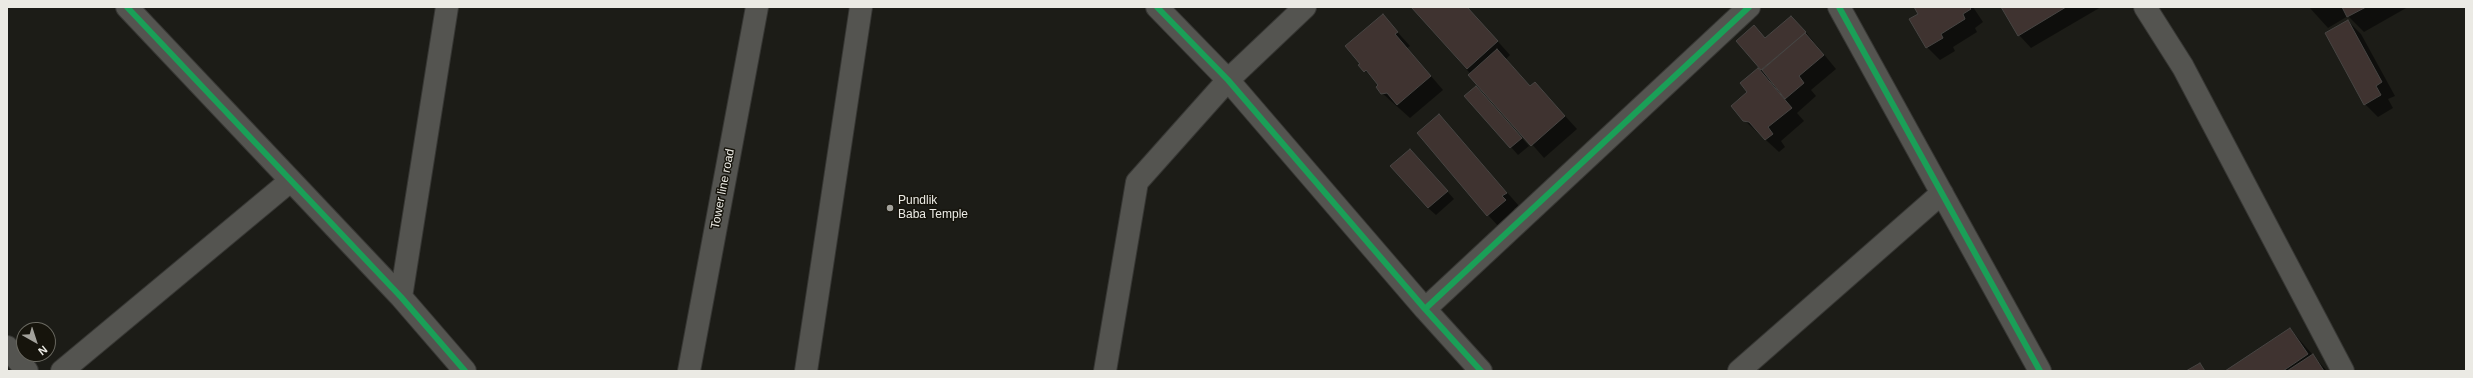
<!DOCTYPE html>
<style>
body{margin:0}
#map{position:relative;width:2473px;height:378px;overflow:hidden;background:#1c1c17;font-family:Arial,sans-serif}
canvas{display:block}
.frame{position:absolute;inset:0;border:8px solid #ebeae4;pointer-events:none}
.north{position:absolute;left:16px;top:322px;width:40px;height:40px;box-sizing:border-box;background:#16140c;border:1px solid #6b6a62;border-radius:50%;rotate:141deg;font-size:11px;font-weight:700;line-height:16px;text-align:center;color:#ebeae4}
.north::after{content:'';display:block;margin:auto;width:14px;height:18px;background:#a3a29c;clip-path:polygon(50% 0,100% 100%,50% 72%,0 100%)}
</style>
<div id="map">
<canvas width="2473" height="378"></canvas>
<div class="frame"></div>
<div class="north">N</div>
</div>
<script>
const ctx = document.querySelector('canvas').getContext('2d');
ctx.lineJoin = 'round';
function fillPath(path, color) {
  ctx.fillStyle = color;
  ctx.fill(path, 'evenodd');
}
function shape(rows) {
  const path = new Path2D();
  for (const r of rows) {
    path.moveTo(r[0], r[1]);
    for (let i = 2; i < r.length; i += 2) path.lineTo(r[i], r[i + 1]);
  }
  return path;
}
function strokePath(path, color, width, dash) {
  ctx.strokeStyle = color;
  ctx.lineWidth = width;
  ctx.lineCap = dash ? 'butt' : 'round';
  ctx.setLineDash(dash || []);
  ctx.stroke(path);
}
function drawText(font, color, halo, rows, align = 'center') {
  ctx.font = font + ' Arial,sans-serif';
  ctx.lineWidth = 3;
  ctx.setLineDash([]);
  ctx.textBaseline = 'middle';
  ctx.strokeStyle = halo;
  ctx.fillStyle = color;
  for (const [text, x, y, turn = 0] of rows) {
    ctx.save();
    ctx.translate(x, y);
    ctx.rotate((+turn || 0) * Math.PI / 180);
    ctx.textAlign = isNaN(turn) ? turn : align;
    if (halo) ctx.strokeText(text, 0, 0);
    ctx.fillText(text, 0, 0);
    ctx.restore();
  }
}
const shadow = shape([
 [1412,7,1467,7,1510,55,1506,59,1531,87,1535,83,1577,129,1544,158],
 [1915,7,1973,7,1983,22,1975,28,1977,32,1953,47,1955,51,1940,60,1927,47,1920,14],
 [2002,7,2101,7,2031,48,2019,35],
 [2309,7,2408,7,2364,32,2348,16,2328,28],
 [1383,16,1410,46,1407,48,1443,90,1410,118,1382,93,1380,85,1360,66],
 [2348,21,2361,34,2395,96,2388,99,2393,108,2378,117,2365,104],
 [1804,30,1836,69,1811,90,1816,96,1797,113,1804,121,1781,141,1785,147,1779,152,1744,120,1748,92,1741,83,1760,68,1765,38],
 [1771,80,1775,85,1774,86,1769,82],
 [1483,94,1529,146,1518,155,1466,96],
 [1439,115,1519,206,1514,209,1518,213,1500,228,1488,215],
 [1418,158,1454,199,1436,215,1428,208],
 [2290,329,2327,371,2227,371]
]);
const building = shape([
 [1411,7,1467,7,1498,41,1467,69,1411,7],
 [1914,7,1969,7,1971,9,1963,14,1965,19,1941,34,1943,38,1926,48,1909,19,1918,14,1914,7],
 [2001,7,2066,7,2018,36,2001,7],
 [2342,7,2366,7,2347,17,2342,7],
 [1383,14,1398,32,1395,34,1431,76,1397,105,1387,93,1381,94,1376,87,1378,85,1366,70,1364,72,1358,65,1360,64,1345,46,1383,14],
 [1791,16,1806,32,1761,70,1736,41,1754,25,1765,38,1791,16],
 [2348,20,2382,82,2376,86,2381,95,2364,105,2325,33,2348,20],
 [1805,33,1824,55,1799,76,1804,83,1785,99,1762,70,1805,33],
 [1497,49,1530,86,1535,82,1565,116,1531,146,1468,75,1497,49],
 [1758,68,1792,108,1768,127,1773,134,1765,140,1749,122,1743,121,1731,106,1747,92,1740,83,1758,68],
 [1476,86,1522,138,1510,148,1464,96,1476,86],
 [1439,114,1507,193,1502,196,1506,200,1487,216,1417,133,1439,114],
 [1410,149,1448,191,1428,208,1390,166,1410,149],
 [2290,328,2308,354,2283,371,2225,371,2290,328],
 [2313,354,2324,371,2287,371,2313,354],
 [2200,363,2205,371,2186,371,2200,363]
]);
const minor = shape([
 [127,7,401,297,465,371],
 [1157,7,1228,80,1425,309,1481,371],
 [1839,7,2040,371],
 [2145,7,2183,67,2343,371],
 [401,297,447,7],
 [1425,309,1749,7],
 [7,347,27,371],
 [62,371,289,182],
 [689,371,757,7],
 [806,371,861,7],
 [1105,371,1137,182,1228,80,1305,7],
 [1739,371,1942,193]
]);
const cycleway = shape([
 [127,7,401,297,465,371],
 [1157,7,1228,80,1425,309,1481,371],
 [1839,7,2040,371],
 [1425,309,1749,7]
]);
const markers = [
 [890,208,4,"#a3a29c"]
];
const streetNames = [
 ["Tower line road",723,189,-79]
];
const poiNames = [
 ["Pundlik",898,201],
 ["Baba Temple",898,215]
];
fillPath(shadow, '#0007');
fillPath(building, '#3f3330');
strokePath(building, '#474543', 1);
strokePath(minor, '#373734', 24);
strokePath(minor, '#545450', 22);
strokePath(cycleway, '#1a9f57', 6);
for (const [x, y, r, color] of markers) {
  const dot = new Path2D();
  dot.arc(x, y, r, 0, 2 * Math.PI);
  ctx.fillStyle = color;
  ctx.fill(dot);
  strokePath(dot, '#16140c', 1.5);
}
drawText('12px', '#ebeae4', '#16140c', streetNames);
drawText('12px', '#ebeae4', '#16140c', poiNames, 'left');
</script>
